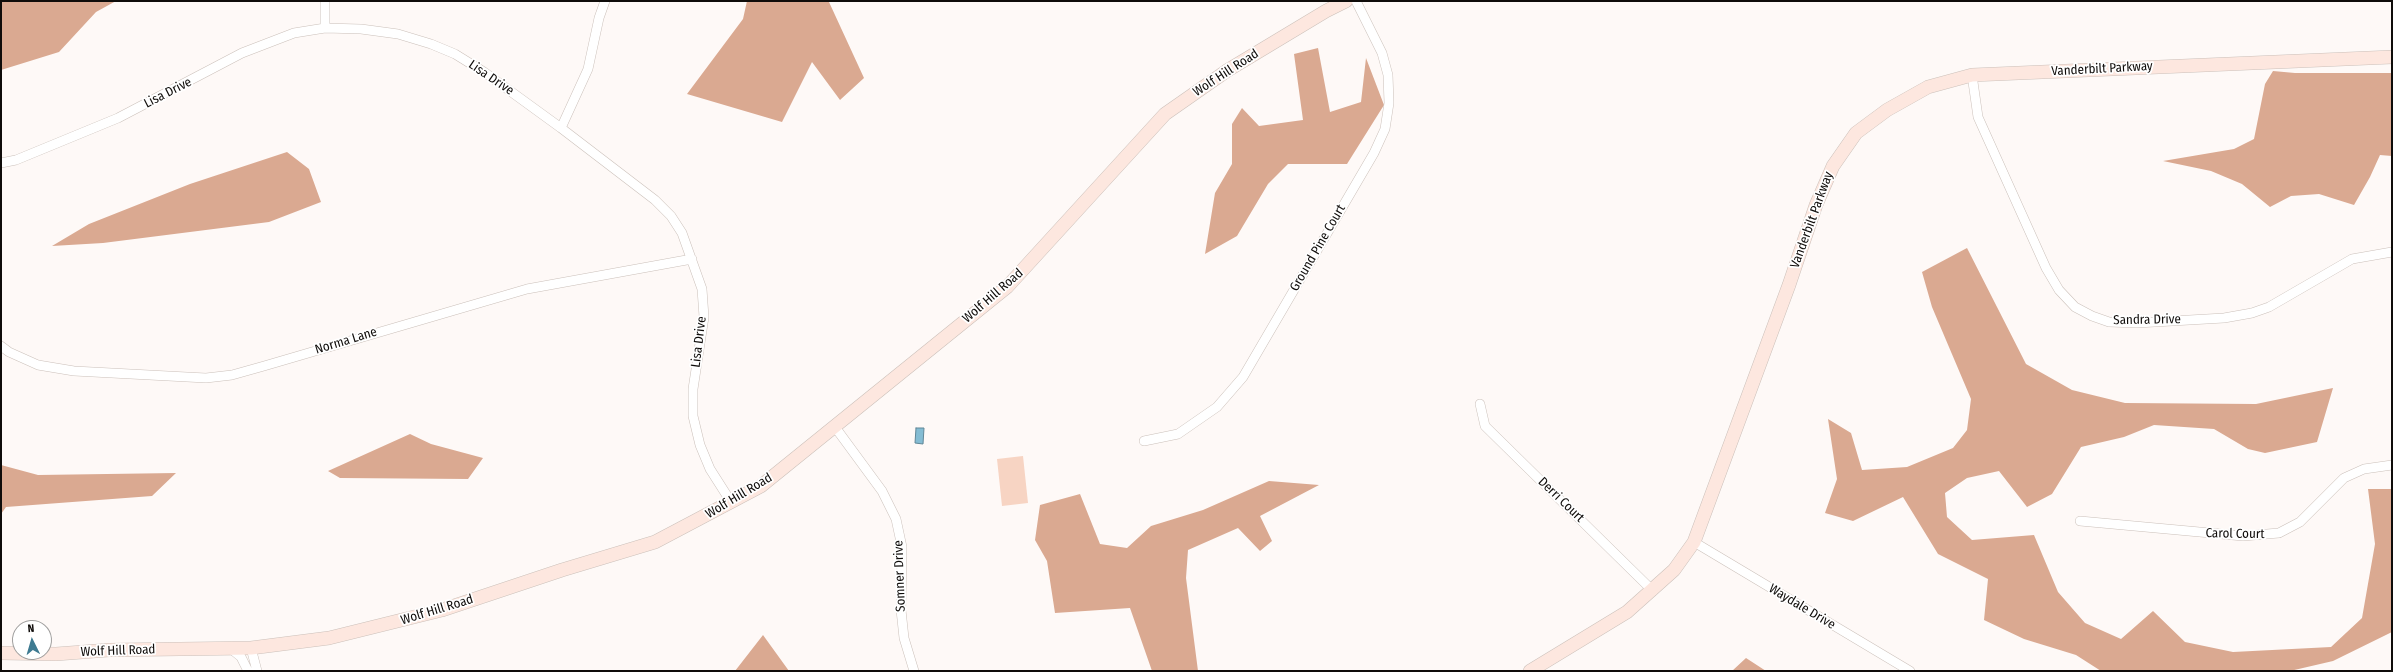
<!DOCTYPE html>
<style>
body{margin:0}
#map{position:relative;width:2393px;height:672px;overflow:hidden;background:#fef9f7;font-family:"Fira Sans Condensed",sans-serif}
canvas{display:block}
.frame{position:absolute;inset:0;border:2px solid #0f0c0a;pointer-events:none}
.north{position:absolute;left:12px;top:620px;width:40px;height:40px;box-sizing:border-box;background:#fff;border:1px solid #9f9e9d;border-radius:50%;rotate:355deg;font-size:11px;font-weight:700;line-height:16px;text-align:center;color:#0f0c0a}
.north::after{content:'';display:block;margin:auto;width:14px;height:18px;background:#3e7a91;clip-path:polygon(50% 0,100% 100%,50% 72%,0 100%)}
</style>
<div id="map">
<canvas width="2393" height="672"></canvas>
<div class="frame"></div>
<div class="north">N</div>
</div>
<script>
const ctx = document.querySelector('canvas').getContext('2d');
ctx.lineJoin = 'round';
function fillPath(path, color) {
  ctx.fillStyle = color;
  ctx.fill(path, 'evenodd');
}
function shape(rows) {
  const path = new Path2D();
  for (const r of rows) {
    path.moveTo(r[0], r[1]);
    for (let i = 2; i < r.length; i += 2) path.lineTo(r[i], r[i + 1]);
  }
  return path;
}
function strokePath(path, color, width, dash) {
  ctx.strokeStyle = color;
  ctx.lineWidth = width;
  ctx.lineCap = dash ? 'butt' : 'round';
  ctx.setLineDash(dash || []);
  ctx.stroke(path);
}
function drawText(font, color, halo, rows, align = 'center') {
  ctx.font = font + ' "Fira Sans Condensed",sans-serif';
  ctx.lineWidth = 3.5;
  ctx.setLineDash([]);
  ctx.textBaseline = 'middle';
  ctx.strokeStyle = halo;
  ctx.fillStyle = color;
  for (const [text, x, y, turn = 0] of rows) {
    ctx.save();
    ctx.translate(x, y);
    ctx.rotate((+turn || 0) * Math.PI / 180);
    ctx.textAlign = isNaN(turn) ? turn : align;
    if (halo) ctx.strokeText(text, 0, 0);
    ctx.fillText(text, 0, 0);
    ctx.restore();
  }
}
const green = shape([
 [1023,456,1028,503,1002,506,997,459]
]);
const forest = shape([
 [1,1,116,1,96,12,59,52,1,70],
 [747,1,831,1,829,2,864,78,840,100,812,62,782,122,687,94,743,19],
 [1318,48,1330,112,1361,102,1366,58,1384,105,1347,164,1288,164,1268,184,1237,236,1205,254,1215,193,1232,164,1232,124,1242,108,1259,126,1303,120,1294,54],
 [2273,71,2295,73,2392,73,2392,156,2380,155,2370,177,2354,205,2319,194,2291,196,2270,207,2242,184,2211,171,2163,161,2234,149,2254,139,2265,84],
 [287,152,309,169,321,202,269,222,103,243,52,246,89,224,190,184],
 [1967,248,2026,364,2072,390,2125,403,2256,404,2333,388,2317,442,2265,453,2248,449,2214,429,2154,425,2124,437,2081,447,2052,494,2027,507,1999,471,1967,478,1945,493,1947,517,1972,540,2034,535,2058,592,2085,623,2121,639,2153,611,2185,642,2233,652,2331,647,2362,618,2375,544,2368,489,2392,489,2392,632,2333,661,2290,671,2101,671,2076,655,2024,639,1984,620,1988,579,1938,554,1903,497,1853,521,1825,513,1837,479,1828,419,1851,433,1862,470,1907,467,1953,448,1967,430,1971,399,1932,307,1922,272],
 [410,434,431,444,483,458,468,479,340,478,328,471],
 [1,465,38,475,176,473,152,496,6,507,1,514],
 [1269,481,1319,485,1260,516,1272,541,1260,551,1238,528,1188,550,1186,578,1198,671,1152,671,1130,608,1055,613,1047,561,1035,540,1040,505,1080,494,1100,544,1127,548,1151,526,1203,510],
 [763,635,789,671,735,671],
 [1746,658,1766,671,1732,671]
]);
const water = shape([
 [916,428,924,428,923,444,915,443,916,428]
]);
const street = shape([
 [325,1,325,28],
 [1972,75,1978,117,2046,268,2059,290,2075,307,2092,316,2109,322,2137,323,2224,318,2252,313,2269,307,2352,259,2392,252],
 [561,128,588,69,599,18,605,1],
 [1,163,16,160,118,118,242,53,294,33,325,28,361,29,398,34,431,44,455,54,484,72,561,128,655,200,671,216,682,233,702,289,704,317,693,389,693,416,700,445,710,469,731,502],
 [1,346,9,352,38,365,74,371,206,378,232,375,264,366,527,289,692,259],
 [1480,404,1485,426,1653,591],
 [835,427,882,491,896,519,902,547,901,610,904,638,914,671],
 [1144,441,1178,434,1217,407,1243,377,1374,153,1385,129,1389,103,1388,75,1382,53,1356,1],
 [2080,521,2243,536,2279,533,2300,522,2344,478,2364,469,2392,465],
 [1694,542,1910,671],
 [230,648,241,657,248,671],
 [251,648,257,671]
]);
const secondary = shape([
 [1,653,56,654,109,650,251,648,329,638,442,610,562,570,655,542,761,486,1007,287,1165,114,1228,70,1326,11,1346,1],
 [1530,671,1627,612,1674,570,1694,542,1789,285,1816,205,1833,166,1856,133,1887,110,1928,87,1972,75,2392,57]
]);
const streetNames = [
 ["Vanderbilt Parkway",2102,69,-3],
 ["Wolf Hill Road",1226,73,-33],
 ["Lisa Drive",491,78,34],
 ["Lisa Drive",168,93,-27],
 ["Vanderbilt Parkway",1812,220,-70],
 ["Ground Pine Court",1318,248,-60],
 ["Wolf Hill Road",993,296,-41],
 ["Sandra Drive",2147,320,-1],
 ["Norma Lane",346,341,-17],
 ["Lisa Drive",699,342,-83],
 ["Wolf Hill Road",739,496,-31],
 ["Derri Court",1561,500,44],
 ["Carol Court",2235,534,1],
 ["Somner Drive",900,576,-92],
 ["Waydale Drive",1802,607,31],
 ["Wolf Hill Road",437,610,-17],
 ["Wolf Hill Road",118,651,-2]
];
fillPath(green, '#f7d4c3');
fillPath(forest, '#daa991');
fillPath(water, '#84bcd3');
strokePath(water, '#618797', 1);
strokePath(street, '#cbc0ba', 10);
strokePath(secondary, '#cbc0ba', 14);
strokePath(street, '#fff', 9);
strokePath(secondary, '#fde7df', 13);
drawText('13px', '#0f0c0a', '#fff', streetNames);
</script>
